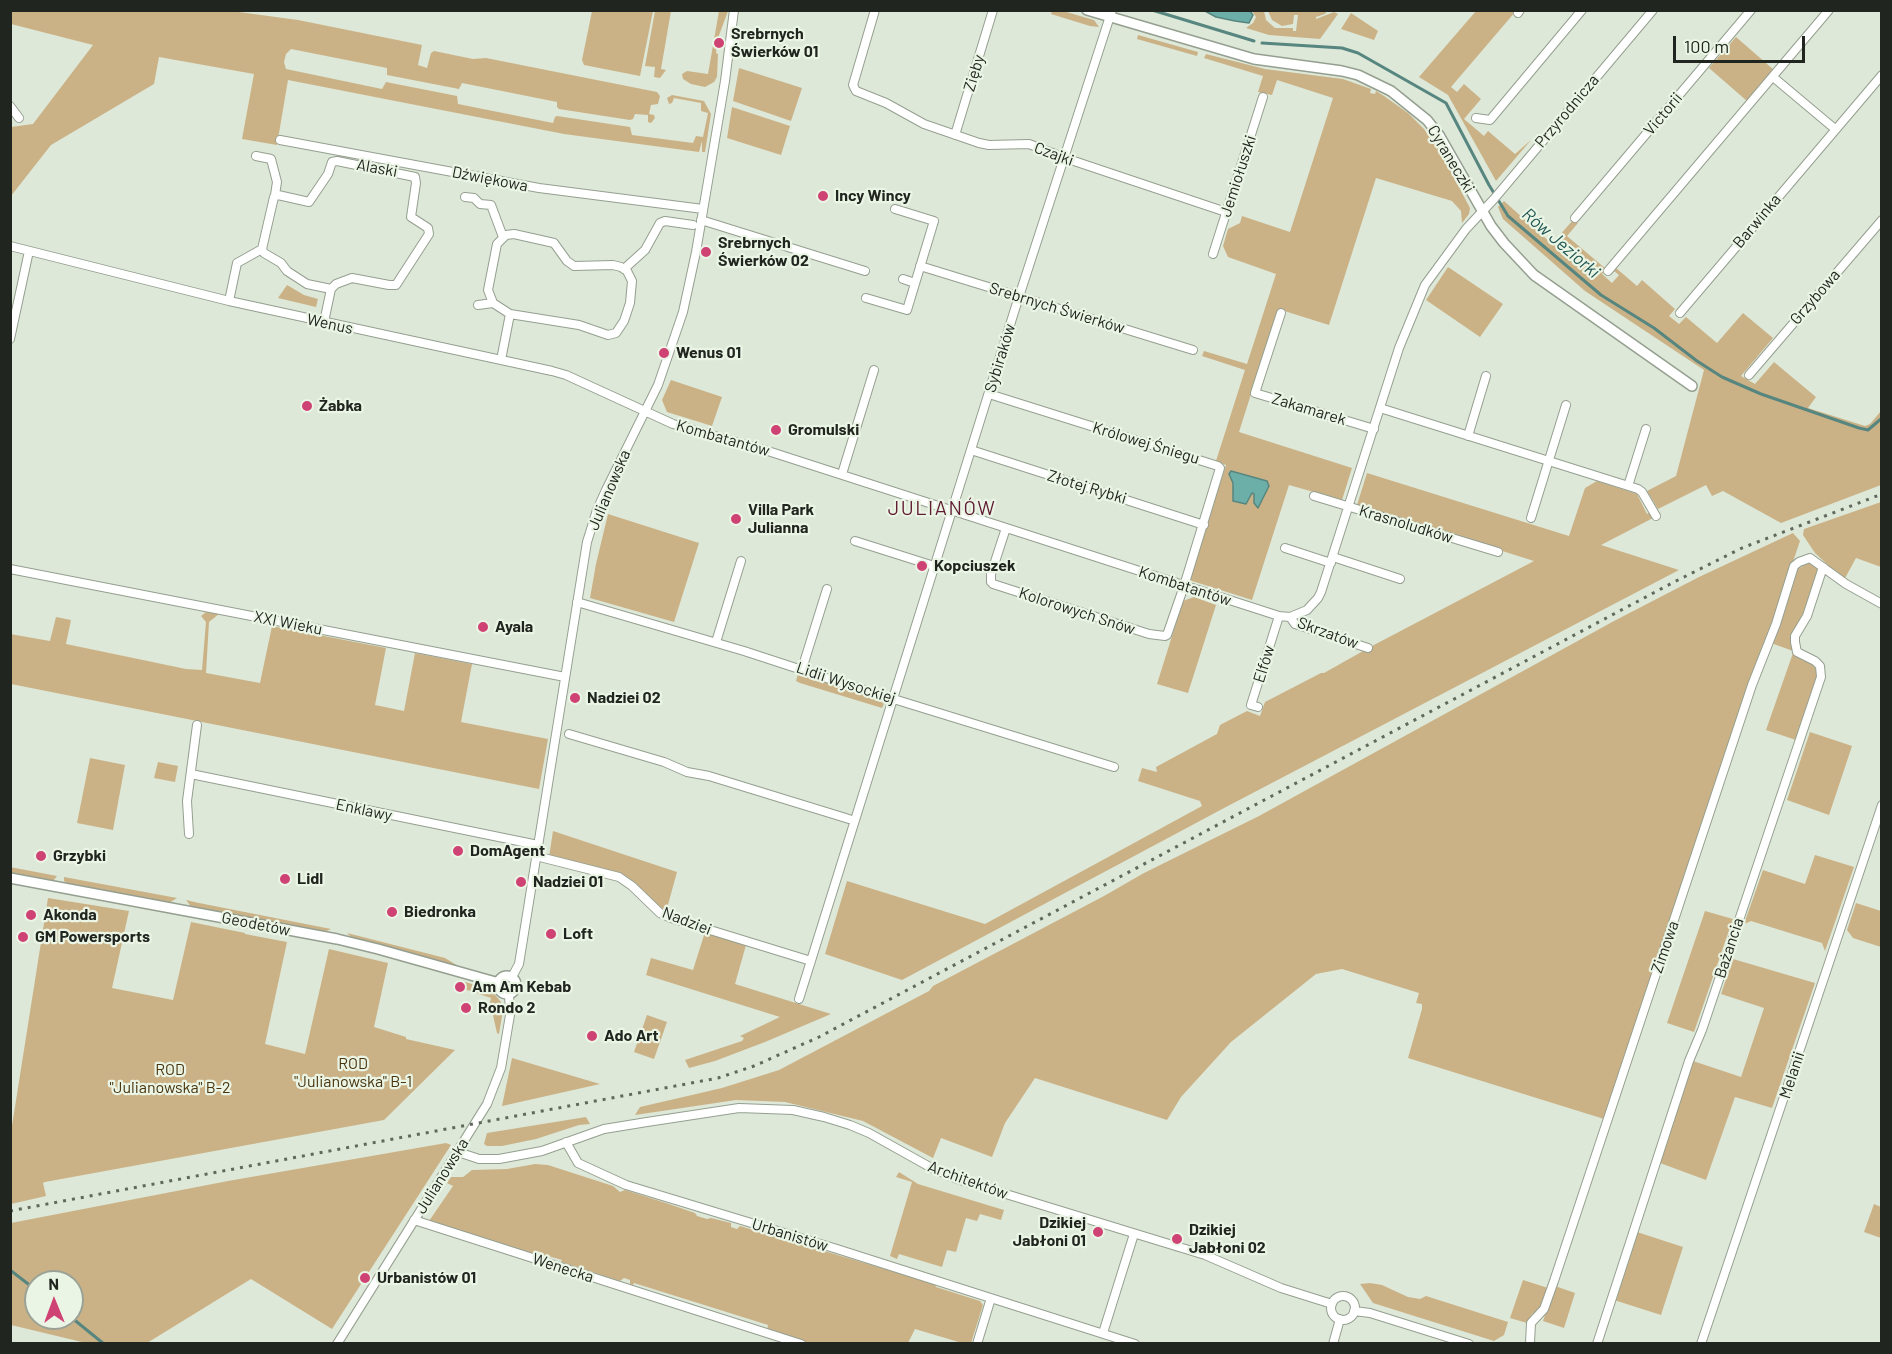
<!DOCTYPE html>
<meta charset="utf-8">
<style>
body{margin:0}
#map{position:relative;width:1892px;height:1354px;overflow:hidden;background:#dde8d8;font-family:Barlow,sans-serif}
canvas{display:block}
.frame{position:absolute;inset:0;border:12px solid #21251f;pointer-events:none}
.north{position:absolute;left:24px;top:1270px;width:60px;height:60px;box-sizing:border-box;background:#ebf5e5;border:2px solid #9aa296;border-radius:50%;rotate:359deg;font-size:16px;font-weight:700;line-height:24px;text-align:center;color:#21251f}
.north::after{content:'';display:block;margin:auto;width:21px;height:27px;background:#cf4274;clip-path:polygon(50% 0,100% 100%,50% 72%,0 100%)}
.scale{position:absolute;left:1673px;top:36px;width:132px;height:27px;box-sizing:border-box;border:3px solid #21251f;border-top:0;padding-left:8px;font-size:18px;line-height:21px;white-space:nowrap;color:#21251f;-webkit-text-stroke:4px #ebf5e5;paint-order:stroke}
</style>
<div id="map">
<canvas width="1892" height="1354"></canvas>
<div class="frame"></div>
<div class="north">N</div>
<div class="scale">100 m</div>
</div>
<script>
const ctx = document.querySelector('canvas').getContext('2d');
ctx.lineJoin = 'round';
function fillPath(path, color) {
  ctx.fillStyle = color;
  ctx.fill(path, 'evenodd');
}
function shape(rows) {
  const path = new Path2D();
  for (const r of rows) {
    if (r.length === 3) {
      path.moveTo(r[0] + r[2], r[1]);
      path.arc(r[0], r[1], r[2], 0, 2 * Math.PI);
      continue;
    }
    path.moveTo(r[0], r[1]);
    for (let i = 2; i < r.length; i += 2) path.lineTo(r[i], r[i + 1]);
  }
  return path;
}
function strokePath(path, color, width, dash) {
  ctx.strokeStyle = color;
  ctx.lineWidth = width;
  ctx.lineCap = dash ? 'butt' : 'round';
  ctx.setLineDash(dash || []);
  ctx.stroke(path);
}
function drawText(font, color, halo, rows, align = 'center') {
  ctx.font = font + ' Barlow,sans-serif';
  ctx.lineWidth = 4.5;
  ctx.setLineDash([]);
  ctx.textBaseline = 'middle';
  ctx.strokeStyle = halo;
  ctx.fillStyle = color;
  for (const [text, x, y, turn = 0] of rows) {
    ctx.save();
    ctx.translate(x, y);
    ctx.rotate((+turn || 0) * Math.PI / 180);
    ctx.textAlign = isNaN(turn) ? turn : align;
    if (halo) ctx.strokeText(text, 0, 0);
    ctx.fillText(text, 0, 0);
    ctx.restore();
  }
}
const green = shape([
 [11,10,224,10,298,20,422,45,418,65,427,68,431,53,434,51,473,59,486,58,657,92,660,96,658,104,651,105,649,114,654,115,655,118,651,123,648,122,648,115,635,114,633,119,630,120,559,109,557,107,557,102,462,83,459,89,387,75,387,68,291,49,286,54,284,62,286,69,382,89,386,82,457,96,458,104,553,123,555,117,557,116,630,127,632,135,693,143,696,136,703,137,708,113,701,111,701,103,674,98,672,103,669,104,667,98,672,95,704,101,711,114,705,152,702,152,702,141,699,152,564,134,288,80,277,145,242,139,254,74,159,57,154,84,51,145,11,196,11,127,33,124,93,45,11,24],
 [592,11,653,11,640,76,584,65,582,60],
 [655,11,671,11,661,69,666,70,660,78,654,77,655,67,645,66],
 [719,11,728,11,718,38,716,53,718,54,717,77,714,82,705,87,691,84,683,79,682,74,687,71,708,74],
 [1052,11,1063,11,1094,20,1099,27,1090,26,1051,14],
 [1252,11,1264,11,1266,20,1275,28,1293,28,1293,31,1296,31,1298,15,1294,15,1293,24,1282,26,1272,20,1268,11,1327,11,1325,14,1316,17,1316,19,1334,12,1338,14,1320,39,1269,35,1246,28,1253,23,1256,17],
 [1476,11,1516,11,1451,87,1457,92,1464,84,1481,99,1464,119,1484,136,1488,131,1515,154,1531,140,1496,181,1448,95,1419,77],
 [1351,13,1378,31,1374,40,1341,29],
 [1138,35,1198,52,1197,56,1137,39],
 [1736,37,1774,70,1747,101,1709,68],
 [1206,54,1265,69,1343,79,1371,89,1370,93,1375,94,1376,91,1384,96,1408,113,1424,129,1441,153,1470,208,1469,214,1462,223,1461,211,1452,201,1376,178,1329,325,1278,309,1239,432,1352,468,1342,500,1289,485,1252,600,1189,580,1226,465,1216,461,1245,370,1202,356,1204,351,1247,364,1276,274,1228,257,1223,246,1228,229,1240,223,1242,216,1290,232,1333,98,1277,80,1272,95,1258,92,1263,76,1204,58],
 [739,68,802,88,791,121,733,101],
 [732,107,790,126,781,155,727,138],
 [1504,201,1552,244,1573,220,1578,223,1567,236,1606,269,1602,274,1612,283,1619,275,1614,271,1616,268,1637,286,1642,280,1675,309,1669,316,1679,324,1686,317,1717,343,1743,313,1773,338,1741,376,1755,384,1774,362,1816,397,1808,408,1865,426,1870,424,1881,411,1881,485,1781,523,1723,491,1712,496,1706,485,1658,509,1647,491,1676,476,1704,370,1585,291,1503,219,1498,207],
 [1448,267,1503,304,1480,337,1426,300],
 [287,285,304,295,318,299,316,307,278,298],
 [671,380,722,397,712,426,667,412,662,400],
 [1367,473,1569,536,1585,488,1597,481,1637,494,1647,514,1650,512,1653,518,1601,545,1679,570,1226,807,902,980,825,954,847,881,985,924,1202,806,1200,801,1138,781,1142,768,1157,772,1156,767,1217,734,1220,725,1247,711,1260,716,1265,702,1321,673,1324,673,1372,646,1534,561,1357,505],
 [1881,502,1881,567,1856,558,1844,580,1815,553,1803,535,1804,529],
 [608,514,699,543,674,622,590,598,596,564],
 [1793,533,1800,541,1604,1119,1408,1058,1422,1009,1422,1004,1416,1003,1419,993,1342,969,1316,974,1231,1042,1181,1097,1167,1120,1035,1078,1005,1123,992,1157,941,1138,933,1158,863,1121,785,1102,736,1100,635,1115,640,1107,722,1088,779,1070,929,991,933,986,1104,896,1144,873,1259,816,1614,621,1699,577],
 [1808,562,1817,568,1817,571,1793,651,1771,643,1797,570],
 [1194,597,1216,605,1188,693,1157,684,1183,601],
 [206,612,219,614,209,622,206,673,260,683,272,626,386,648,375,705,404,711,415,653,472,664,461,722,548,739,539,789,11,684,10,634,50,641,56,617,71,620,66,644,186,669,202,670,206,622,201,616],
 [1793,653,1812,662,1816,668,1817,676,1796,740,1766,730],
 [798,674,878,699,884,704,882,708,800,683,796,681],
 [1810,732,1852,746,1829,815,1787,800],
 [90,758,125,765,113,830,77,823],
 [158,762,178,766,175,782,154,778],
 [553,831,677,872,666,912,623,874,549,857],
 [1815,855,1854,867,1825,951,1822,943,1751,921,1744,924,1763,870,1805,884],
 [10,867,57,876,54,880,49,881,11,874],
 [64,877,177,898,169,903,69,885,64,881],
 [48,898,129,911,112,988,173,1000,191,922,245,933,245,934,287,942,265,1044,305,1054,329,949,388,963,374,1027,406,1037,406,1039,455,1050,384,1120,45,1182,43,1183,46,1196,11,1204,11,1132],
 [186,900,199,903,331,929,324,932,192,908],
 [1856,903,1881,911,1881,947,1853,938,1847,930],
 [1705,911,1733,919,1694,1032,1667,1023],
 [705,932,746,945,735,984,831,1014,765,1042,715,1061,689,1068,685,1060,742,1041,744,1038,740,1036,780,1017,646,975,651,958,693,970],
 [347,933,445,958,460,967,352,938],
 [1733,959,1815,983,1772,1108,1735,1097,1706,1180,1660,1163,1693,1061,1741,1077,1764,1008,1721,994],
 [459,980,491,990,501,1002,503,1008,497,1011,498,1013,503,1010,499,1034,497,1033,490,1002,491,998,455,986],
 [647,1015,667,1022,654,1059,634,1052],
 [512,1058,600,1084,502,1106],
 [586,1117,590,1124,579,1125,536,1139,502,1146,487,1146,484,1144,487,1133],
 [446,1143,451,1145,332,1329,251,1279,147,1343,86,1343,11,1325,11,1223,228,1181],
 [36,1282,72,1282,72,1318,36,1318],
 [535,1164,548,1165,613,1186,620,1192,625,1190,666,1203,695,1213,697,1216,707,1219,711,1218,731,1223,731,1227,737,1229,740,1226,784,1239,935,1284,936,1287,980,1301,983,1305,971,1343,962,1343,915,1329,908,1343,809,1343,767,1331,768,1325,634,1283,633,1285,630,1284,630,1280,624,1278,620,1281,561,1262,562,1260,548,1256,547,1258,541,1256,542,1253,540,1252,537,1251,535,1254,429,1221,453,1186,447,1183,451,1177,463,1177,472,1170,507,1169],
 [899,1172,918,1184,1004,1210,1001,1220,980,1214,977,1221,966,1218,956,1252,947,1250,942,1267,899,1254,897,1259,890,1256,912,1182,896,1177],
 [1874,1204,1881,1207,1881,1238,1864,1232],
 [1637,1232,1683,1247,1661,1315,1614,1300],
 [1523,1280,1548,1288,1540,1310,1532,1314,1527,1323,1510,1318],
 [1370,1283,1382,1285,1408,1297,1420,1299,1426,1296,1508,1322,1504,1335,1494,1341,1373,1303,1360,1284],
 [1555,1286,1575,1293,1564,1328,1543,1321]
]);
const water = shape([
 [1205,11,1250,11,1253,15,1249,23,1235,21,1216,17,1205,11],
 [1231,471,1267,481,1269,486,1258,508,1254,503,1254,494,1252,493,1246,504,1233,501,1233,483,1229,474,1231,471]
]);
const stream = shape([
 [1152,10,1254,41],
 [1262,43,1342,48,1358,53,1446,103,1489,185,1508,216,1601,295,1654,328,1697,361,1722,377,1761,394,1859,428,1868,430,1882,418],
 [10,1270,36,1290],
 [72,1318,104,1344]
]);
const minor = shape([
 [875,10,853,85,856,91,886,103,924,124,979,143,989,145,1029,144,1065,158,1226,212],
 [1518,13,1520,10],
 [1773,77,1835,129],
 [10,106,19,118],
 [1476,118,1490,120,1582,10],
 [955,135,993,10],
 [280,140,539,188,703,209],
 [256,156,271,159,277,182,275,195],
 [465,197,474,198,480,204,491,205,503,237],
 [1575,218,1751,10],
 [701,220,865,271],
 [514,234,554,243,567,261,574,266,613,265,621,267,627,271,632,281,630,303,624,321,616,333,608,335,579,325,510,314,493,303,488,290,497,244,506,235,514,234],
 [10,246,229,301,552,371,566,375,673,424,771,452,1279,616,1290,617,1307,610,1318,598,1321,592,1399,348,1425,285,1466,229,1494,199,1653,10],
 [1213,254,1263,97],
 [920,266,1193,350],
 [624,269,645,250,660,223,665,221,693,225],
 [1608,271,1829,10],
 [903,279,915,283],
 [866,298,907,310,934,221,895,209],
 [229,301,237,263,262,249],
 [478,305,493,303],
 [1281,313,1255,393,1374,429],
 [1680,313,1882,75],
 [324,322,331,289,336,284,352,278,389,285,396,285,429,234,428,228,411,217,416,183,415,177,337,161,332,162,328,174,309,202,278,195,274,197,262,249,264,253,281,263,287,271,307,284,331,289],
 [10,339,29,251],
 [501,360,510,314],
 [1749,375,1882,220],
 [989,394,1218,466,1220,468,1184,586,1167,635,1165,636,1149,634,993,584,991,582,991,574,1006,528],
 [1380,408,1638,489,1642,492,1656,516],
 [1468,436,1486,376],
 [971,450,1204,525],
 [842,474,874,370],
 [1628,486,1646,429],
 [1314,496,1498,552],
 [1531,518,1566,405],
 [855,541,934,566],
 [1285,548,1331,563],
 [1333,557,1400,579],
 [10,569,565,677],
 [577,602,744,651,845,684,1114,767],
 [1290,617,1295,624,1368,648],
 [716,642,741,561],
 [802,669,827,589],
 [1258,707,1251,705,1279,616],
 [569,734,664,762,687,772,709,776,849,819],
 [191,774,538,845],
 [189,834,187,801,197,725],
 [536,856,619,877,632,886,660,913,671,918,811,961],
 [512,977,519,964,587,542,597,510,606,490,658,385,683,312,696,252,725,81,734,10],
 [799,999,1015,309,1112,10],
 [566,1142,578,1163,626,1185,837,1249,1135,1344],
 [458,1152,479,1159,499,1159,542,1151,604,1129,647,1122,739,1108,793,1110,824,1117,850,1125,869,1133,928,1166,957,1179,1205,1255,1281,1288,1332,1304],
 [414,1220,801,1344],
 [1343,1308,12],
 [1354,1311,1370,1313,1469,1344],
 [1103,1333,1134,1234],
 [1530,1343,1531,1323,1544,1309,1554,1281,1752,685,1776,624,1794,566,1799,562,1810,558,1846,584,1882,604],
 [337,1344,487,1104,501,1068,510,1015,509,994],
 [977,1344,991,1298],
 [1333,1344,1340,1319],
 [1597,1344,1689,1061,1702,1030,1821,677,1820,666,1815,661,1797,652,1795,642,1795,636,1807,616,1823,567],
 [1701,1344,1882,805]
]);
const tertiary = shape([
 [1087,10,1254,59,1342,71,1358,75,1391,91,1427,120,1439,135,1491,226,1504,243,1534,275,1692,386],
 [10,878,337,939,378,949,499,983],
 [507,985,9]
]);
const rail = shape([
 [10,1211,718,1078,754,1066,819,1037,1674,582,1742,548,1882,494]
]);
const markers = [
 [719,43,6,"#cf4274"],
 [823,196,6,"#cf4274"],
 [706,252,6,"#cf4274"],
 [664,353,6,"#cf4274"],
 [307,406,6,"#cf4274"],
 [776,430,6,"#cf4274"],
 [736,519,6,"#cf4274"],
 [922,566,6,"#cf4274"],
 [483,627,6,"#cf4274"],
 [575,698,6,"#cf4274"],
 [458,851,6,"#cf4274"],
 [41,856,6,"#cf4274"],
 [285,879,6,"#cf4274"],
 [521,882,6,"#cf4274"],
 [392,912,6,"#cf4274"],
 [31,915,6,"#cf4274"],
 [551,934,6,"#cf4274"],
 [23,937,6,"#cf4274"],
 [460,987,6,"#cf4274"],
 [466,1008,6,"#cf4274"],
 [592,1036,6,"#cf4274"],
 [1098,1232,6,"#cf4274"],
 [1177,1239,6,"#cf4274"],
 [365,1278,6,"#cf4274"]
];
const poiNames = [
 ["Srebrnych",731,34],
 ["Świerków 01",731,52],
 ["Incy Wincy",835,196],
 ["Srebrnych",718,243],
 ["Świerków 02",718,261],
 ["Wenus 01",676,353],
 ["Żabka",319,406],
 ["Gromulski",788,430],
 ["Villa Park",748,510],
 ["Julianna",748,528],
 ["Kopciuszek",934,566],
 ["Ayala",495,627],
 ["Nadziei 02",587,698],
 ["DomAgent",470,851],
 ["Grzybki",53,856],
 ["Lidl",297,879],
 ["Nadziei 01",533,882],
 ["Biedronka",404,912],
 ["Akonda",43,915],
 ["Loft",563,934],
 ["GM Powersports",35,937],
 ["Am Am Kebab",472,987],
 ["Rondo 2",478,1008],
 ["Ado Art",604,1036],
 ["Dzikiej",1086,1223,"right"],
 ["Jabłoni 01",1086,1241,"right"],
 ["Dzikiej",1189,1230],
 ["Jabłoni 02",1189,1248],
 ["Urbanistów 01",377,1278]
];
const streetNames = [
 ["Zięby",974,73,-73],
 ["Przyrodnicza",1567,111,-50],
 ["Victorii",1663,114,-50],
 ["Czajki",1054,154,20],
 ["Cyraneczki",1451,159,59],
 ["Alaski",377,168,10],
 ["Jemiołuszki",1238,176,-72],
 ["Dźwiękowa",490,179,11],
 ["Barwinka",1757,221,-50],
 ["Grzybowa",1815,297,-49],
 ["Srebrnych Świerków",1057,308,17],
 ["Wenus",330,324,12],
 ["Sybiraków",1000,358,-73],
 ["Zakamarek",1309,409,17],
 ["Kombatantów",723,438,16],
 ["Królowej Śniegu",1146,443,17],
 ["Złotej Rybki",1087,487,17],
 ["Julianowska",609,490,-67],
 ["Krasnoludków",1406,524,17],
 ["Kombatantów",1185,586,18],
 ["Kolorowych Snów",1077,611,18],
 ["XXI Wieku",288,623,11],
 ["Skrzatów",1328,633,20],
 ["Elfów",1264,664,-73],
 ["Lidii Wysockiej",846,683,18],
 ["Enklawy",364,810,12],
 ["Nadziei",687,921,21],
 ["Geodetów",256,924,11],
 ["Zimowa",1665,947,-71],
 ["Bażancia",1729,948,-72],
 ["Melanii",1792,1075,-72],
 ["Julianowska",442,1176,-58],
 ["Architektów",968,1180,20],
 ["Urbanistów",790,1235,17],
 ["Wenecka",563,1268,18]
];
const parkNames = [
 ["ROD",353,1064],
 ["\"Julianowska\" B-1",353,1082],
 ["ROD",170,1070],
 ["\"Julianowska\" B-2",170,1088]
];
const waterNames = [
 ["Rów Jeziorki",1561,243,41]
];
const quarterNames = [
 ["JULIANÓW",942,508]
];
fillPath(green, '#cbb286');
fillPath(water, '#6cafa8');
strokePath(water, '#56867f', 1.5);
strokePath(stream, '#56867f', 3);
strokePath(minor, '#959f90', 10);
strokePath(tertiary, '#959f90', 12);
strokePath(minor, '#fff', 8);
strokePath(tertiary, '#fff', 9);
strokePath(rail, '#61685e', 3, [3, 6]);
for (const [x, y, r, color] of markers) {
  const dot = new Path2D();
  dot.arc(x, y, r, 0, 2 * Math.PI);
  ctx.fillStyle = color;
  ctx.fill(dot);
  strokePath(dot, '#ebf5e5', 2);
}
drawText('bold 16px', '#21251f', '#ebf5e5', poiNames, 'left');
drawText('16px', '#21251f', '#ebf5e5', streetNames);
drawText('16px', '#48350f', '#ebf5e5', parkNames);
drawText('italic 18px', '#1d5652', '#ebf5e5', waterNames);
ctx.letterSpacing = '1.5px';
drawText('20px', '#601c33', '#ebf5e5', quarterNames);
ctx.letterSpacing = '0px';
</script>
